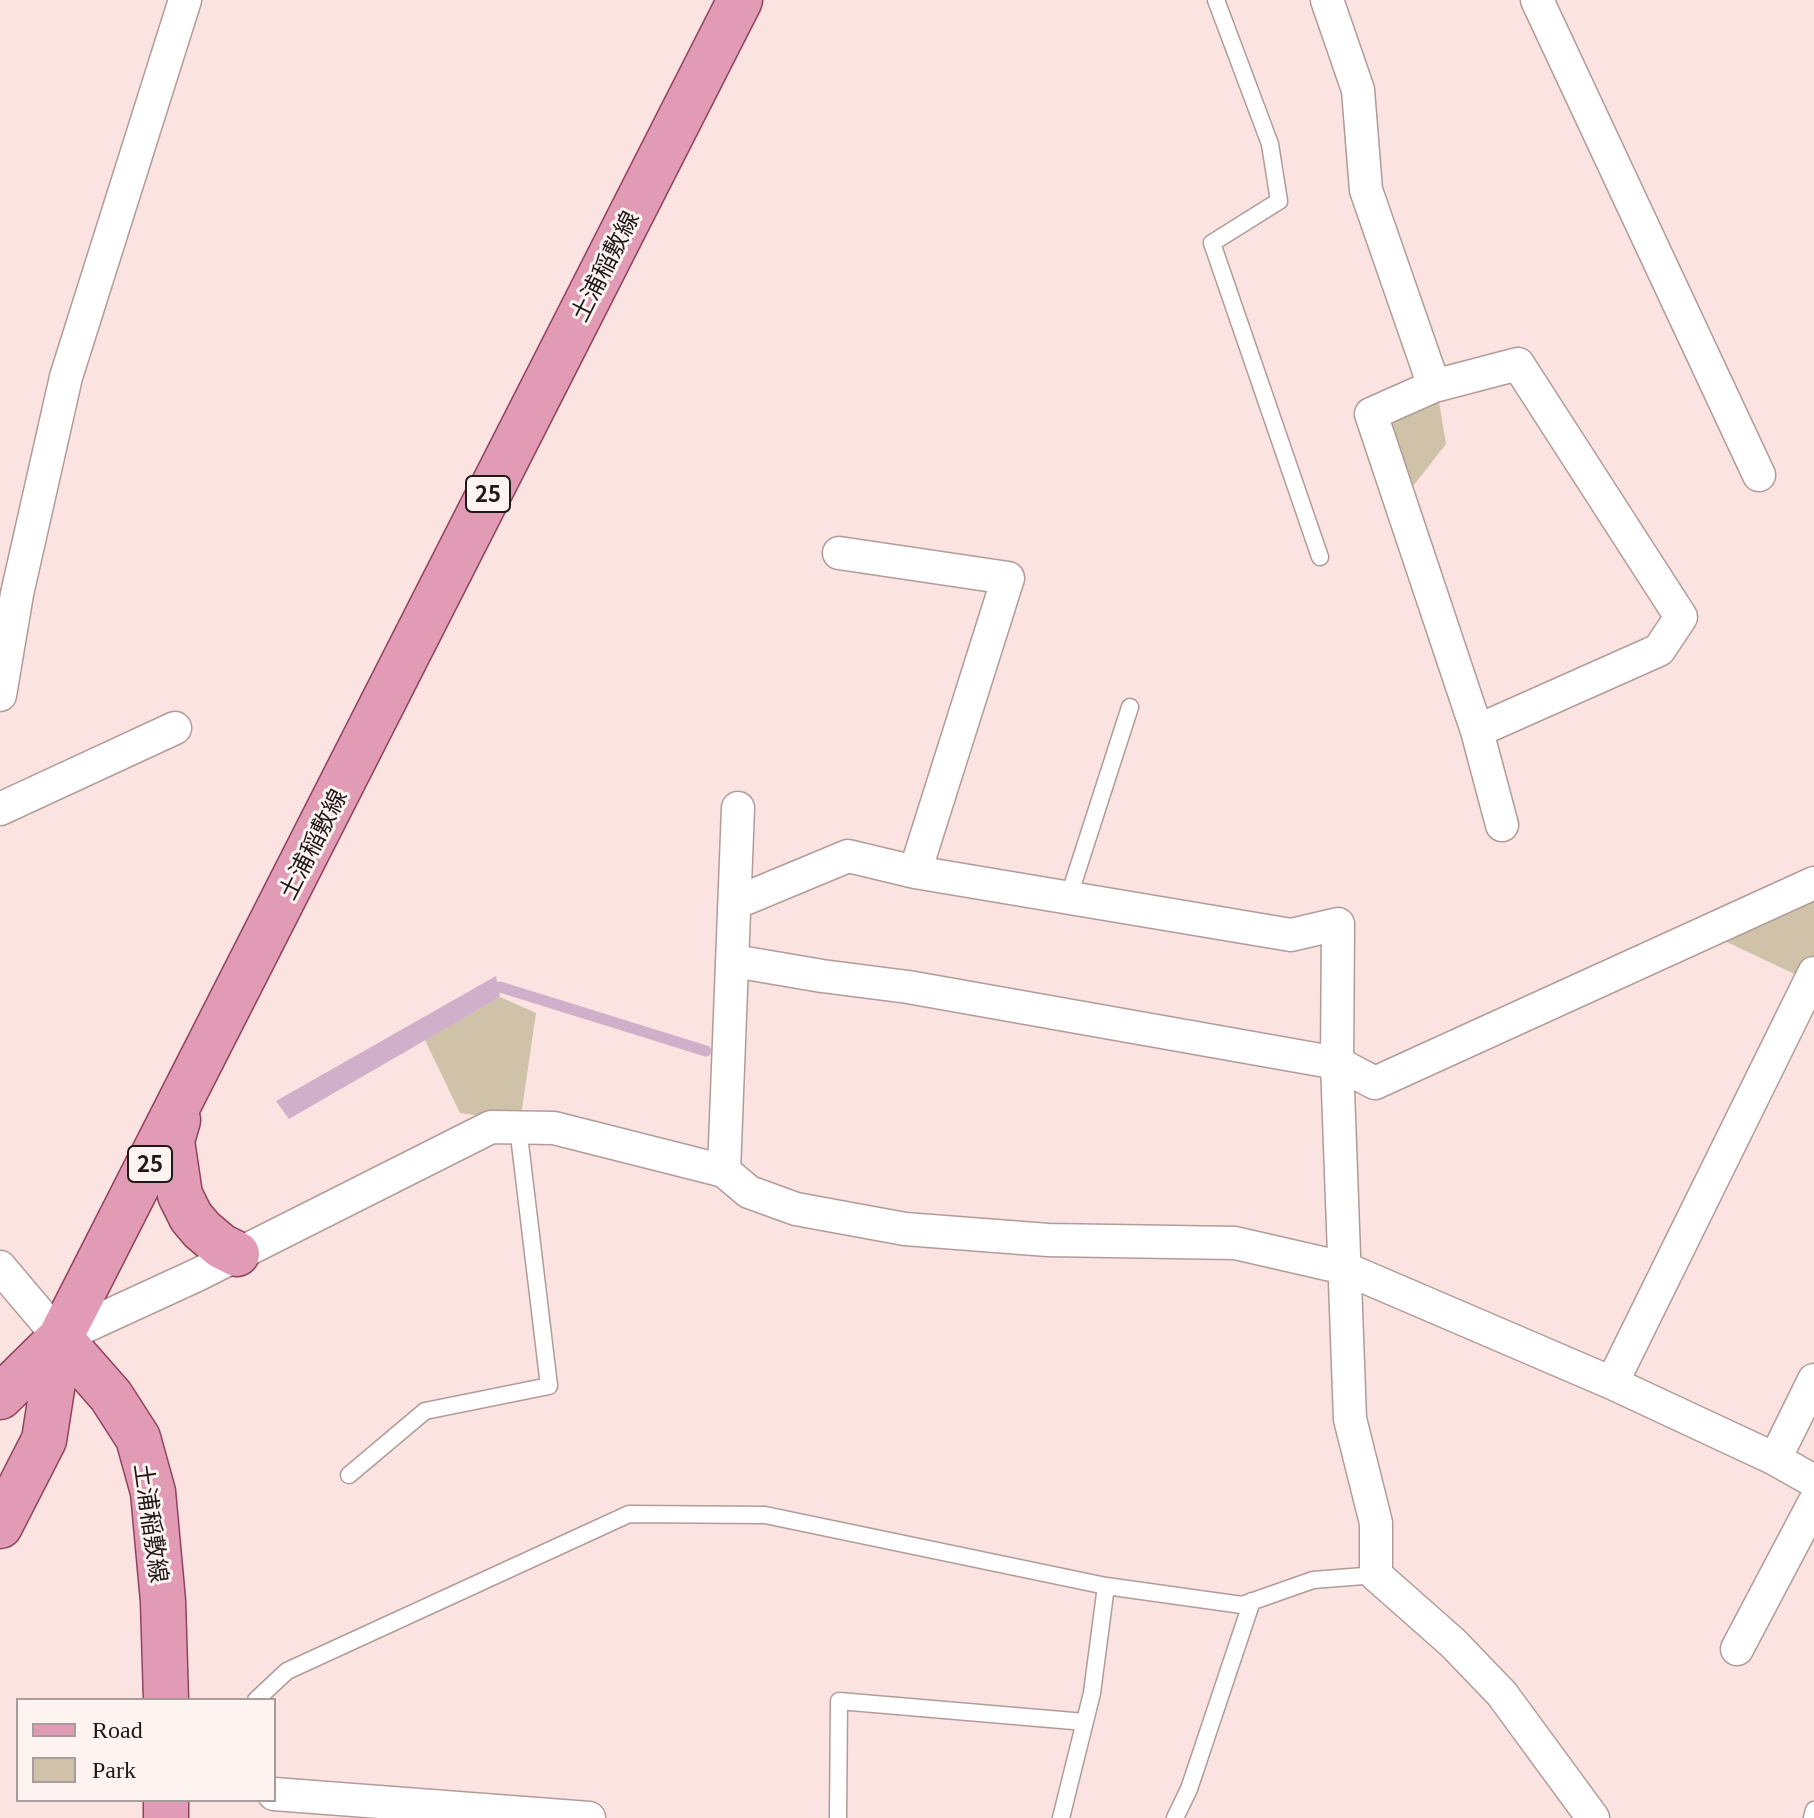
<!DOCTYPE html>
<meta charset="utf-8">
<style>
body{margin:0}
#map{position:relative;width:1814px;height:1818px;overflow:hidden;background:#fae3e0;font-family:Georgia,serif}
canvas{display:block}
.legend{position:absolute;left:16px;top:1698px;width:260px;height:104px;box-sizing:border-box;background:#fdf4f2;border:2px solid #a59c9b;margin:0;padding:10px 14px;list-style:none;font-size:24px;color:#211918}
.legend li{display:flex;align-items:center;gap:16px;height:40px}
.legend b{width:40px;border:2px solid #a59c9b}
</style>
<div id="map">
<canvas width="1814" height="1818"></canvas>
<ul class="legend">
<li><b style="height:10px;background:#e19bb5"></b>Road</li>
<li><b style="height:22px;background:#cfc2a9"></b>Park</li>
</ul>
</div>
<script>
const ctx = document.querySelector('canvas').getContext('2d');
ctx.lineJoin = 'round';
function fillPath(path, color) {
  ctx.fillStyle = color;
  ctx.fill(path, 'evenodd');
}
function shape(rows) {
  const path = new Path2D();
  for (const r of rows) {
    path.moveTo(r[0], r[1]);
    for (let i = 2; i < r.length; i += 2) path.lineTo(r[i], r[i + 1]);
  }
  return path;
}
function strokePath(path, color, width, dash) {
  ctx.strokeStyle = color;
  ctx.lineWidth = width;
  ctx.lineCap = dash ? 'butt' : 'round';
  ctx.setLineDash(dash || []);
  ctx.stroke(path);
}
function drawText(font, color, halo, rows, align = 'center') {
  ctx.font = font + ' Georgia,"Noto Sans JP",serif';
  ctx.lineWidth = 6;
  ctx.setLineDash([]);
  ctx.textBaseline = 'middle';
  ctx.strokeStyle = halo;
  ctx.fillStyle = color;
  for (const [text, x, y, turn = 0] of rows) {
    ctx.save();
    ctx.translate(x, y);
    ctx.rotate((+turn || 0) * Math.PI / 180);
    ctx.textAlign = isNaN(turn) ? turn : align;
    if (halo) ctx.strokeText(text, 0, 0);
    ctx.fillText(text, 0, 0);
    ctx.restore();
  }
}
const green = shape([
 [1438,396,1446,444,1406,495,1382,422],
 [1814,889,1814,961,1805,979,1712,935],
 [500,997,536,1013,521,1116,488,1117,460,1113,425,1040]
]);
const water = shape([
 [496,976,500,997,289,1119,276,1101]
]);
const stream = shape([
 [487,994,500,987,706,1051]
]);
const service = shape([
 [1216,0,1270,144,1279,201,1212,243,1320,557],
 [1068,899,1130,707],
 [349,1475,425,1411,549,1386,518,1127],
 [256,1700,287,1671,629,1514,765,1515,1106,1586],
 [838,1818,839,1701,1085,1722],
 [1061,1818,1092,1693,1106,1586,1242,1605,1313,1580,1376,1575],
 [1175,1818,1189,1789,1252,1601],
 [1812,1818,1814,1810]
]);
const minor = shape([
 [1327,0,1358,90,1366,190,1434,386],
 [1537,0,1759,475],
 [1518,364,1681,617,1659,650,1477,731,1371,414,1434,386,1518,364],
 [839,553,1008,578,915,872,1291,935,1338,924,1337,1063,1350,1419,1376,1523,1376,1575,1453,1643,1502,1694,1593,1818],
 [0,695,17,594,66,377,185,0],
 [1477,731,1502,825],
 [0,809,175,728],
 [735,903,848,856,915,872],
 [734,961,822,976,908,987,1337,1063,1375,1083,1814,883],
 [724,1171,738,808],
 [0,1267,60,1338,197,1275,491,1127,554,1128,724,1171,749,1192,796,1209,905,1229,1048,1240,1235,1243,1344,1268,1612,1383,1775,1459,1814,1481],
 [1612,1383,1814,973],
 [1775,1459,1814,1380],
 [1737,1649,1814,1503],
 [274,1794,589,1818]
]);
const primary = shape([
 [178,1120,172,1141,180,1195,191,1217,202,1230,221,1246,237,1254],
 [60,1338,111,1396,138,1438,153,1492,163,1601,166,1700],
 [0,1397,60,1338],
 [0,1526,44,1440,60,1338,740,0],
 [166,1818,166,1800]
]);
const shields = [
 [488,494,44],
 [150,1164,44]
];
const shieldNames = [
 ["25",488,494],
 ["25",150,1164]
];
const streetNames = [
 ["土浦稲敷線",604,266,-63],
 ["土浦稲敷線",312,844,-63],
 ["土浦稲敷線",152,1523,82]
];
fillPath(green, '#cfc2a9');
fillPath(water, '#cfafc9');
strokePath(stream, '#cfafc9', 11);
strokePath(service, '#b19c99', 19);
strokePath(minor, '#b19c99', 35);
strokePath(primary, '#91435e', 47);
strokePath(service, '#fff', 16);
strokePath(minor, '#fff', 32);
strokePath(primary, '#e19bb5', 44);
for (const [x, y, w] of shields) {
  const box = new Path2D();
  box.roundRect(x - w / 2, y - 18, w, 36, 6);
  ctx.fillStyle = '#fdf4f2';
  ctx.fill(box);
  strokePath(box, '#211918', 2);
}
drawText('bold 22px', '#211918', null, shieldNames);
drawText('24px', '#211918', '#fdf4f2', streetNames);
</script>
